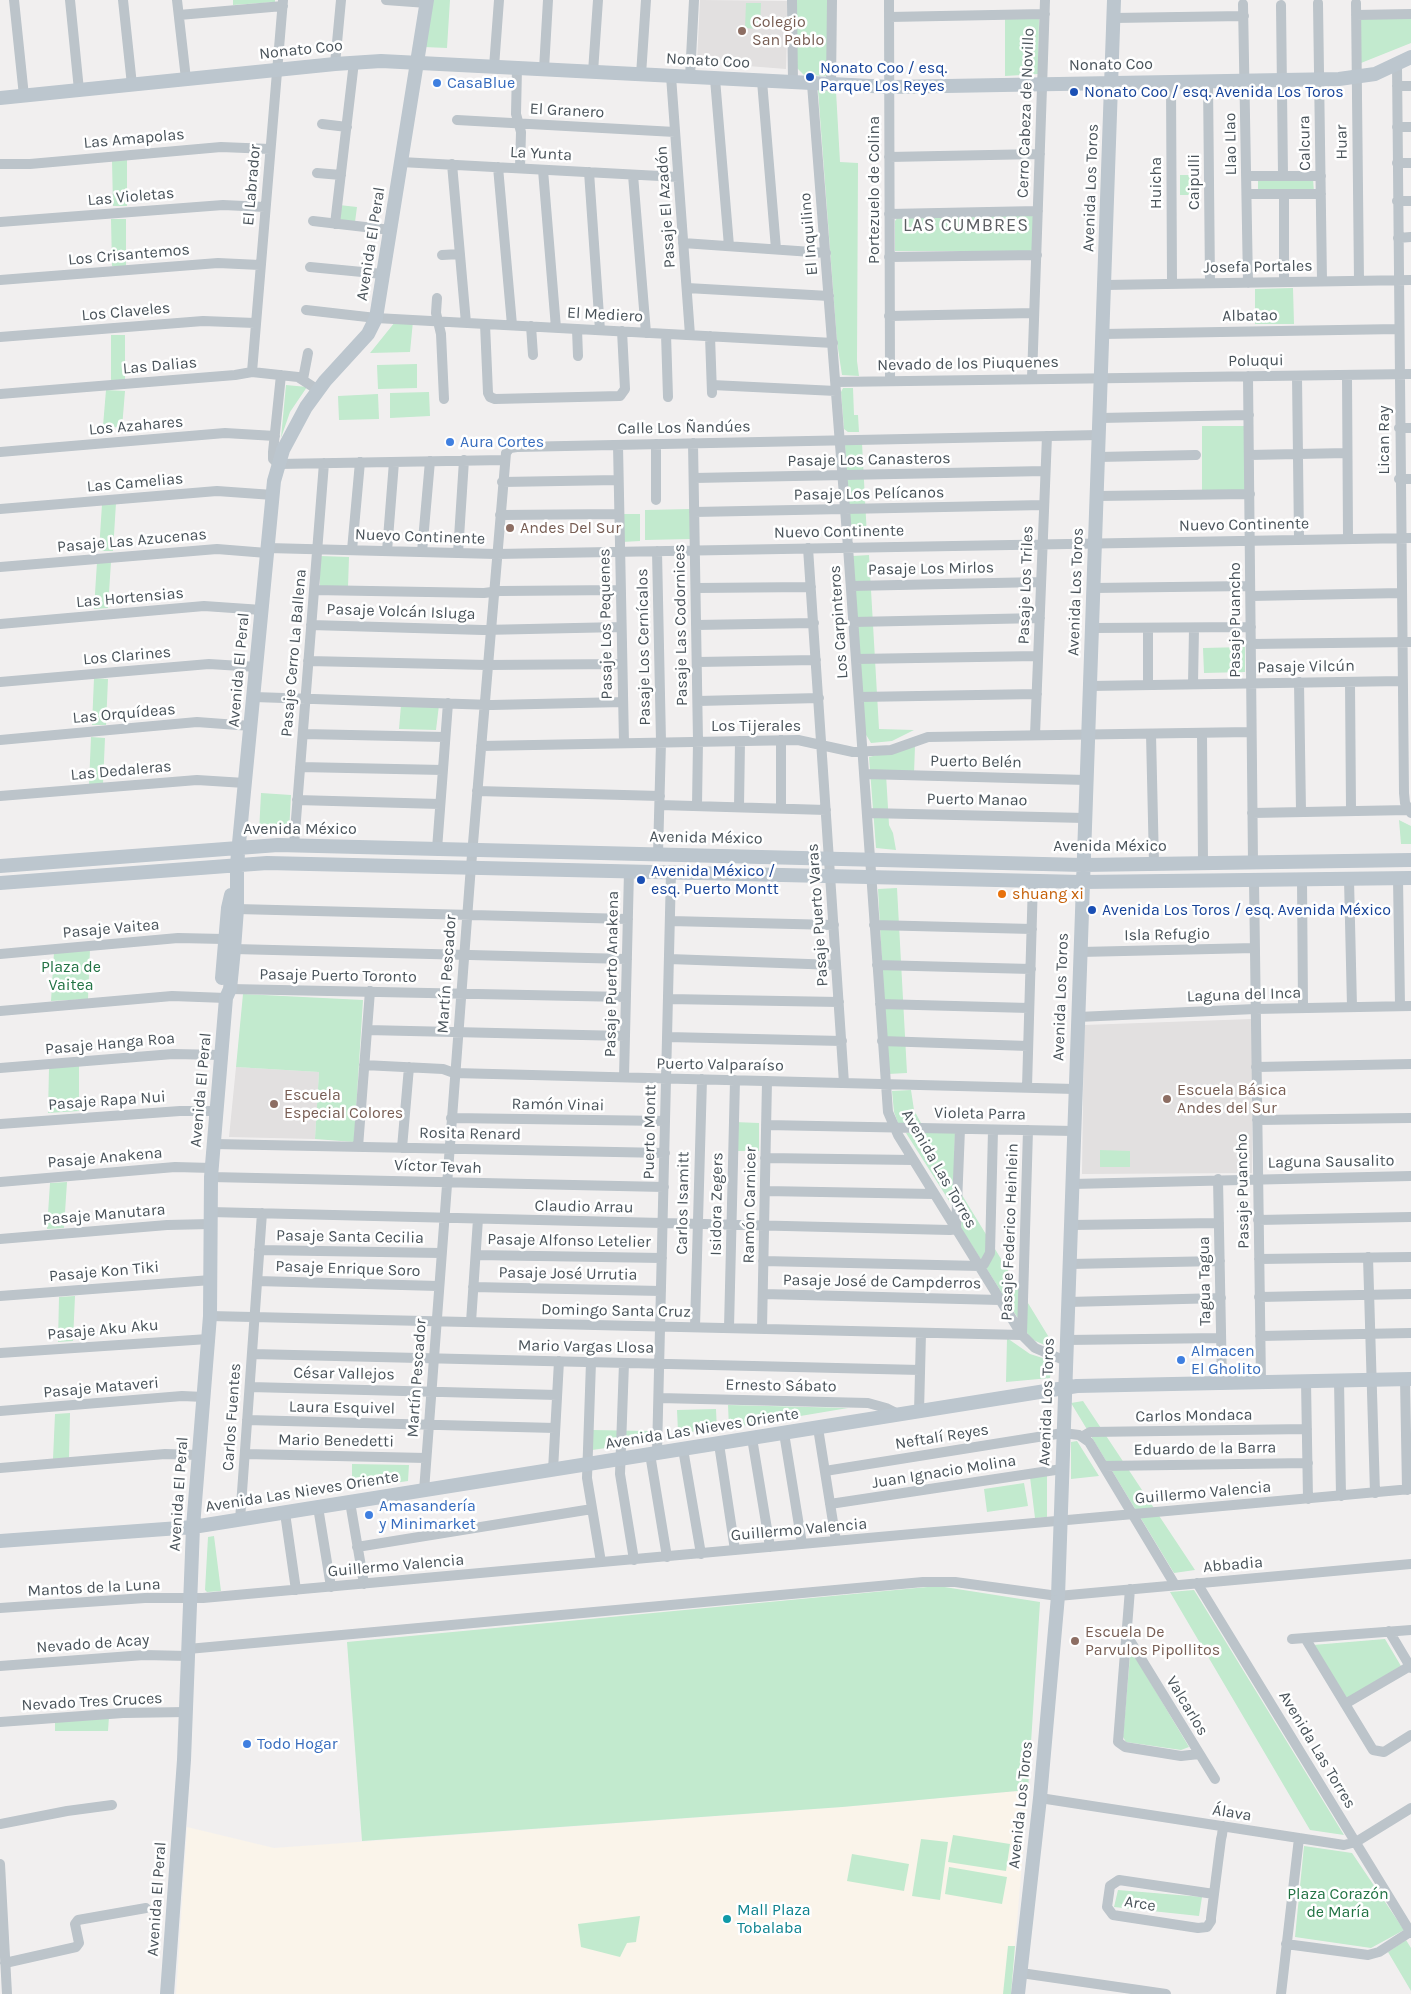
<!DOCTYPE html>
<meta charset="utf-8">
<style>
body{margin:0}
canvas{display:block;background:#f1efef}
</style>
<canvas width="1411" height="1994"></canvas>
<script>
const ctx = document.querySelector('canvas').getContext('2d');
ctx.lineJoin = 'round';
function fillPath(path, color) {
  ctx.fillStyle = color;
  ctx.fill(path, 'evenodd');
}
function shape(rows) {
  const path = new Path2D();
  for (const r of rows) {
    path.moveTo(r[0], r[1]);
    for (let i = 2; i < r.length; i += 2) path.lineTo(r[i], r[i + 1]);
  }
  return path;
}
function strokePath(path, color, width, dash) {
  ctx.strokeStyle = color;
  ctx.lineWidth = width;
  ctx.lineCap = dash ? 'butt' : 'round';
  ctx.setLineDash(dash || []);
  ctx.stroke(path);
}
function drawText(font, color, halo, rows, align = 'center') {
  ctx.font = font + ' Karla,sans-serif';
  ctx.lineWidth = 5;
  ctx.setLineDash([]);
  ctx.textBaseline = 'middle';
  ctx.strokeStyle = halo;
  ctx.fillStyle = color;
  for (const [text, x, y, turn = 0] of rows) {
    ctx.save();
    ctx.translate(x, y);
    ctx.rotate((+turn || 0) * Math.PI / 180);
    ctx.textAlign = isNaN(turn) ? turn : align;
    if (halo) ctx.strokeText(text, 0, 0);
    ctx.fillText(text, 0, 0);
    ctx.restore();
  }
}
const commercial = shape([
 [1028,1790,1011,1994,176,1994,187,1827,274,1848,842,1807]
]);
const education = shape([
 [700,0,788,1,786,69,697,62],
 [1252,1019,1252,1173,1082,1174,1084,1025],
 [236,1067,319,1072,315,1139,229,1137]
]);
const green = shape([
 [233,0,275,0,275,2,233,5],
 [433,0,450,0,447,48,424,47],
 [797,0,828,0,827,76,804,75,796,67],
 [746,3,761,3,760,29,745,28],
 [1039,17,1038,74,1005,76,1005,18],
 [1411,17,1411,43,1361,63,1360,19],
 [818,90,836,91,840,162,858,163,857,361,859,376,842,375,837,342],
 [127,159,127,206,113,206,112,160],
 [1180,175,1196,175,1196,195,1180,195],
 [1258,178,1313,178,1314,193,1258,193],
 [339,205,357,207,355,222,337,220],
 [1031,214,1034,218,1033,249,1030,251,895,251,895,221,898,217],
 [111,219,126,219,126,266,112,266],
 [1293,288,1294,324,1255,324,1255,289],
 [413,321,410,352,370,353,395,322],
 [111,335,125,335,125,382,111,382],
 [417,364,417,388,378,389,377,365],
 [286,385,307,387,290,412,281,438],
 [843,388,853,388,854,415,858,415,859,432,848,432,844,429,841,392],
 [106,390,125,391,122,428,103,426],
 [429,392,430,416,390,418,390,393],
 [378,394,379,419,339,420,338,396],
 [1202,426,1245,426,1245,490,1202,490],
 [862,443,867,537,850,538,845,444],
 [116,503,113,551,99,551,102,504],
 [691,509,691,539,645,540,645,510],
 [622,514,640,514,640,541,622,542],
 [869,555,879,729,914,730,892,741,871,743,865,733,853,556],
 [320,556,349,557,348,587,320,586],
 [97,562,111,562,108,608,94,609],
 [1245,647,1245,672,1204,673,1203,648],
 [94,678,108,679,106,725,92,725],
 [401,705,439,705,436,730,399,729],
 [91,737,105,738,103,784,89,784],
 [915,746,914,774,886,774,889,825,893,833,896,850,876,848,869,757],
 [261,793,291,795,289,833,259,832],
 [1399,820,1411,826,1411,844,1401,844],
 [897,888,907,1073,888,1074,878,889],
 [90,949,88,999,51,1001,54,952],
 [243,994,363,1000,354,1142,315,1139,319,1072,236,1067],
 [79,1065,79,1111,48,1113,49,1068],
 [911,1090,914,1110,921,1123,898,1123,894,1112,892,1091],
 [734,1122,759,1123,759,1151,733,1151],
 [906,1133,955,1133,953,1207],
 [1100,1150,1130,1151,1130,1167,1100,1167],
 [67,1182,64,1228,47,1229,50,1183],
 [962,1195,1053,1344,1049,1347,1031,1339,961,1228],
 [75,1296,73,1341,58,1342,59,1297],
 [1007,1338,1030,1354,1052,1361,1050,1378,1006,1382],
 [1083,1401,1195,1570,1174,1573,1071,1403],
 [728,1405,848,1408,729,1428],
 [716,1409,717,1431,678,1432,677,1410],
 [70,1413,69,1458,53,1459,55,1414],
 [592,1430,648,1431,648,1442,592,1450],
 [1077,1441,1099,1476,1071,1479,1071,1442],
 [352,1464,409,1465,408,1481,352,1489],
 [1047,1475,1047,1517,1035,1518,1030,1477],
 [1024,1483,1028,1506,987,1512,984,1489],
 [214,1536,221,1591,207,1592,205,1590,208,1537],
 [938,1586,1040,1602,1028,1790,842,1807,362,1841,347,1642],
 [1194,1590,1344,1835,1310,1830,1170,1592],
 [1385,1639,1401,1666,1347,1698,1313,1645],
 [1134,1655,1189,1747,1181,1750,1126,1742,1123,1737,1130,1656],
 [109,1717,108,1731,55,1731,55,1721],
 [953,1835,1010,1844,1006,1871,948,1862],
 [921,1839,948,1842,940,1900,912,1896],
 [1304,1846,1352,1853,1404,1930,1371,1948,1295,1937],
 [852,1854,909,1864,904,1891,847,1881],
 [949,1867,1007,1877,1002,1904,945,1894],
 [1118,1890,1202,1897,1199,1916,1114,1907],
 [640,1916,636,1942,627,1943,620,1957,581,1947,578,1924],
 [1406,1940,1411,1948,1411,1991,1388,1952],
 [1008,1946,1015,1946,1011,1994,1003,1994]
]);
const street = shape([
 [14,0,24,96],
 [70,0,79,90],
 [123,0,132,85],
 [177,0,186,79],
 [386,0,427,3],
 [792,0,793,83],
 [889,0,890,381],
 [1318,3,1322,281],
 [1356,3,1359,281],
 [1243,4,1248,283],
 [1281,5,1283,176],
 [179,15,283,6],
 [1356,15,1411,14],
 [889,17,1045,14],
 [1113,18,1244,16],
 [335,64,341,0],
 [1397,65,1404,793,1405,803,1411,813],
 [494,67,499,0],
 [517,68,516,114,521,132,520,168],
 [544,69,548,0],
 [593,72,598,0],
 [641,75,646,0],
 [671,76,690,335],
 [690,77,694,0],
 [715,79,729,246],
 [762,81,776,249],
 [1208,81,1210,283],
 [1171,82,1172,284],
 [812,84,848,547,888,1112,898,1135,1022,1335,1035,1348,1066,1361],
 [831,85,832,0],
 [1397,86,1411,86],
 [457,120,675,132],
 [322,124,347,127],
 [1397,127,1411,127],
 [889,157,1040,154],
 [401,162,678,177],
 [1397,163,1411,163],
 [0,164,30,164,221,147,270,149],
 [452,164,466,323],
 [498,167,512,325],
 [543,170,556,328],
 [589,172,600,330],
 [317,173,341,175],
 [633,175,646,333],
 [1246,176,1321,176],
 [1247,194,1321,194],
 [1284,194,1284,282],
 [1397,201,1411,201],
 [889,214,1038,211],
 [313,221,391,230],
 [0,222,223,205,265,207],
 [335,224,354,62],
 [1398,238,1411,237],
 [683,243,826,253],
 [442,255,460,254],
 [889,257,1037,255],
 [310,267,383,274],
 [0,280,218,263,260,265],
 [1105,285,1411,280],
 [687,288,829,296],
 [437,298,436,313,441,334,444,399],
 [306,310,376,318,833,343],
 [889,316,1034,313],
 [485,324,488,393,490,397,495,399,620,396,625,389,622,331],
 [531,326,533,355],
 [577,329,578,356],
 [666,334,668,397],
 [1103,334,1398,329],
 [710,336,712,393],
 [0,337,203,321,255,323],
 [252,372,283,0],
 [281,375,273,452,273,459,278,464,504,460],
 [1347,375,1348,539],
 [1248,376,1253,863],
 [1297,376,1299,539],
 [1032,378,1045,0],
 [303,379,308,353],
 [836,382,1411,374],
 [712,385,836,391],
 [0,394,235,375,252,372,298,377,318,390],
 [1100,418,1249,415],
 [1399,428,1411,428],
 [693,443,698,741,697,806],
 [618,445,624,743],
 [0,452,225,433,275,436],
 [1249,455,1347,453],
 [1098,457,1196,455],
 [694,478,1045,471],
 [1399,479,1411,479],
 [502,482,618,480],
 [1097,496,1250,494],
 [656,500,656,444],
 [0,509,217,491,273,495],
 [694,512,1044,505],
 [500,515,619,514],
 [268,548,496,554,1411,538],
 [808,548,844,1083],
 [352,550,360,462],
 [387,551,394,462],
 [657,551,661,742,658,854],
 [422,552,430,461],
 [458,553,464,460],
 [0,567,217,549,267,553],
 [851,586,1041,582],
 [696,588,811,587],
 [1093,588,1250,586],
 [314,590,484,593,500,591,621,590],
 [1251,596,1401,593],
 [854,622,1040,618],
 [0,624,204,606,262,610],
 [311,625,483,630,621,627],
 [696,625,814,623],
 [1092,628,1251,627],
 [1251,644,1411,642],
 [856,659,1038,656],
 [308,661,487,665,622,664],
 [697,662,816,660],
 [0,682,209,664,257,667],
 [1299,682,1301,812],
 [1350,682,1351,811],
 [1193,684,1194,628],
 [1148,685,1148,628],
 [1090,686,1402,681],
 [254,697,492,705,623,702],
 [859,697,1037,694],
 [698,701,819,698],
 [1202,733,1203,863],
 [303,734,445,737],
 [1151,734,1154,864],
 [1035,735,1047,436],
 [0,740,197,722,251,726],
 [481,746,798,740,853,752,891,750,928,737,1251,732],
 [300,767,443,770],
 [865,774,1086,780],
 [477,791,660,796],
 [0,796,197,780,245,783],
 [297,800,440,804],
 [660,805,826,810],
 [739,807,740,741],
 [781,808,781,740],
 [868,813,1085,818],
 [1252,813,1409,810],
 [294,845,324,463],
 [437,849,448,703],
 [1398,878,1400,1006],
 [1302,879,1303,1008],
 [1349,879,1352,1007],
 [1254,880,1261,1382],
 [237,909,628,919],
 [670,921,834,925],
 [874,925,1032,929],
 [234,949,627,959],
 [1080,952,1255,948],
 [0,954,178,938,224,939],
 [669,959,836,965],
 [877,965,1031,969],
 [230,989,626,997],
 [668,999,839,1002],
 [880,1004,1029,1008],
 [0,1011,172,996,226,998],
 [1078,1017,1255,1009,1411,1006],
 [367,1030,625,1036],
 [667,1037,842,1041],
 [882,1041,1028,1046],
 [364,1065,443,1069,454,1073,1075,1089],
 [1256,1067,1411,1064],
 [0,1068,173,1054,222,1055],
 [624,1077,629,871],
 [1027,1087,1033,881],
 [451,1118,665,1121],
 [1257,1120,1411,1118],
 [0,1124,180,1111,217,1111],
 [766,1125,1074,1131],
 [214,1144,665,1153],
 [358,1147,370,991],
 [402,1148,409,1067],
 [765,1158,913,1160],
 [211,1177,664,1187],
 [1218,1179,1222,1382],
 [0,1182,175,1167,212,1168],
 [1072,1184,1411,1176],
 [765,1191,934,1194],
 [210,1212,950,1230,956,1229,960,1129],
 [1258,1220,1411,1217],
 [1071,1225,1219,1223],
 [0,1239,167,1225,211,1224],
 [259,1250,441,1253],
 [476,1255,662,1258],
 [1368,1257,1375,1493],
 [1259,1259,1411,1257],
 [763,1261,980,1266,984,1264,990,1253,993,1130],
 [1069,1264,1220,1261],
 [257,1281,438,1286],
 [473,1287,661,1291],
 [763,1294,1000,1300],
 [0,1296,211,1280],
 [1259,1297,1411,1294],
 [1068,1302,1221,1298],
 [210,1316,1022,1335],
 [471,1322,478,1219],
 [695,1327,702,1079],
 [729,1328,735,1080],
 [762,1329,767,1081],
 [1022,1334,1028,1130],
 [1260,1336,1411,1333],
 [1067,1340,1221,1338],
 [0,1353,208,1339],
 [252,1354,920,1370],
 [591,1362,587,1478,601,1562],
 [624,1363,620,1474,634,1560],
 [1405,1379,1407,1490],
 [1339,1380,1341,1496],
 [1306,1381,1308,1499],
 [250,1387,557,1395],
 [659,1398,868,1403,886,1408,900,1415],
 [0,1411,182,1396,204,1397],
 [919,1412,921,1333],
 [247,1420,555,1428],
 [818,1428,836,1541],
 [784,1433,802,1544],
 [1083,1436,1090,1432,1307,1429],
 [752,1438,770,1547],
 [719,1444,735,1550],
 [683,1449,701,1554],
 [657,1453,671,872],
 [245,1454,426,1458],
 [650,1454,667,1557],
 [1104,1466,1308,1463],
 [0,1468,165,1454,199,1455],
 [553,1470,559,1361],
 [825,1471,1063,1433,1079,1435,1089,1442,1175,1585],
 [424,1491,470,879,506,453,510,448,517,447,1099,435],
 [350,1502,364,1584],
 [830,1504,1062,1469],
 [318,1507,331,1587],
 [285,1513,296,1590],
 [240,1520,262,1213],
 [357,1547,592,1509],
 [1197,1583,1411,1933],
 [1130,1589,1118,1742,1125,1747,1181,1756,1199,1754],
 [0,1608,145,1598,203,1598,1411,1489],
 [1389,1631,1411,1668],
 [1126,1634,1215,1779],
 [1305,1638,1373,1750,1384,1752,1411,1735],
 [1292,1639,1411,1630],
 [188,1649,923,1582,955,1582,1058,1596,1411,1564],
 [0,1666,144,1655,188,1656],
 [1345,1704,1410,1666],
 [0,1722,123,1713,186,1712],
 [1040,1798,1344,1845,1356,1842,1411,1808],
 [0,1824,67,1811,112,1805],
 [0,1864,7,1994],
 [1214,1894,1119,1880,1110,1886,1107,1907,1113,1915,1198,1928,1207,1927,1211,1921,1211,1918,1214,1894,1221,1839,1222,1835,1223,1826],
 [1286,1944,1368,1955,1379,1952,1410,1932],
 [5,1963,76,1947,79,1943,75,1924,78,1920,146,1908],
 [1021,1973,1166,1994],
 [1281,1994,1299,1838]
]);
const secondary = shape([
 [0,98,335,64,381,61,890,87,1339,79,1375,74,1411,57],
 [0,866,278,845,1083,865,1411,860],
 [0,883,267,863,1082,882,1411,878],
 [222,978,228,908,231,895],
 [0,1541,193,1527,1077,1386,1411,1379],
 [167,1994,184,1760,193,1527,210,1316,211,1177,226,998,230,989,234,949,237,909,237,864,274,481,283,450,306,407,325,381,368,334,376,318,427,0],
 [1018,1994,1040,1798,1058,1596,1114,0]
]);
const markers = [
 [742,31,5,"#8d6e63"],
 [810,77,5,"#1a4fb4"],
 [437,83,5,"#3f7fe0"],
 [1074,92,5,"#1a4fb4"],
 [450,442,5,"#3f7fe0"],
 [510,528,5,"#8d6e63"],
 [641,880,5,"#1a4fb4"],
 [1002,894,5,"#e8710a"],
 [1092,910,5,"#1a4fb4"],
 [1167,1099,5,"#8d6e63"],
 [274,1104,5,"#8d6e63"],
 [1181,1360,5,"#3f7fe0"],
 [369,1515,5,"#3f7fe0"],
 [1075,1641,5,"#8d6e63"],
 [247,1744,5,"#3f7fe0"],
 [727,1919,5,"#0f9aa8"]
];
const educationNames = [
 ["Colegio",752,22],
 ["San Pablo",752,40],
 ["Andes Del Sur",520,528],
 ["Escuela Básica",1177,1090],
 ["Andes del Sur",1177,1108],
 ["Escuela",284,1095],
 ["Especial Colores",284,1113],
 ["Escuela De",1085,1632],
 ["Parvulos Pipollitos",1085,1650]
];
const streetNames = [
 ["Nonato Coo",301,50,-6],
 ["Nonato Coo",708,61,3],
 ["Nonato Coo",1111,65,-1],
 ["El Granero",567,111,3],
 ["Cerro Cabeza de Novillo",1026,113,-88],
 ["Las Amapolas",134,139,-5],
 ["Huar",1342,142,-91],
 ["Calcura",1305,143,-91],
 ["Llao Llao",1231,144,-91],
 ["La Yunta",541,154,3],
 ["Caipulli",1194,182,-90],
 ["Huicha",1156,183,-90],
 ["El Labrador",252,185,-85],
 ["Avenida Los Toros",1091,188,-88],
 ["Portezuelo de Colina",874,190,-90],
 ["Las Violetas",131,197,-5],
 ["Pasaje El Azadón",666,207,-94],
 ["El Inquilino",809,234,-95],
 ["Avenida El Peral",371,244,-81],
 ["Los Crisantemos",129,255,-5],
 ["Josefa Portales",1258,267,-1],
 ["Los Claveles",126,312,-5],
 ["El Mediero",605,315,3],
 ["Albatao",1250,316,-1],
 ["Poluqui",1256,361,-1],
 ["Nevado de los Piuquenes",968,364,-1],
 ["Las Dalias",160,366,-5],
 ["Los Azahares",136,426,-5],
 ["Calle Los Ñandúes",684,428,-1],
 ["Lican Ray",1384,440,-90],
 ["Pasaje Los Canasteros",869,460,-1],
 ["Las Camelias",135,483,-5],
 ["Pasaje Los Pelícanos",869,494,-1],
 ["Nuevo Continente",1244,525,-1],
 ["Nuevo Continente",839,532,-1],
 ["Nuevo Continente",420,537,2],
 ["Pasaje Las Azucenas",132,541,-5],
 ["Pasaje Los Mirlos",931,569,-1],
 ["Pasaje Los Triles",1026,585,-88],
 ["Avenida Los Toros",1076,592,-88],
 ["Las Hortensias",130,598,-5],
 ["Pasaje Volcán Isluga",401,612,2],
 ["Pasaje Puancho",1235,620,-90],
 ["Los Carpinteros",839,622,-94],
 ["Pasaje Los Pequenes",606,624,-91],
 ["Pasaje Las Codornices",681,625,-91],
 ["Pasaje Los Cernícalos",644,647,-91],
 ["Pasaje Cerro La Ballena",294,653,-85],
 ["Los Clarines",127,656,-5],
 ["Pasaje Vilcún",1306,667,-1],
 ["Avenida El Peral",239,670,-85],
 ["Las Orquídeas",124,714,-5],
 ["Los Tijerales",756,726],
 ["Puerto Belén",976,762,1],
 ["Las Dedaleras",121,771,-5],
 ["Puerto Manao",977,800,1],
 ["Avenida México",300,829],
 ["Avenida México",706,838,1],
 ["Avenida México",1110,846],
 ["Pasaje Puerto Varas",818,915,-94],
 ["Pasaje Vaitea",111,929,-5],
 ["Isla Refugio",1167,935,-1],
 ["Martín Pescador",447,974,-86],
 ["Pasaje Puerto Anakena",612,974,-89],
 ["Pasaje Puerto Toronto",338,976,1],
 ["Laguna del Inca",1244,995,-2],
 ["Avenida Los Toros",1061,997,-88],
 ["Pasaje Hanga Roa",110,1044,-5],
 ["Puerto Valparaíso",720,1065,1],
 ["Avenida El Peral",201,1090,-85],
 ["Pasaje Rapa Nui",107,1101,-4],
 ["Ramón Vinai",558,1105,1],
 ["Violeta Parra",980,1114,1],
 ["Puerto Montt",650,1132,-89],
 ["Rosita Renard",470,1134,1],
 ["Pasaje Anakena",105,1158,-5],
 ["Laguna Sausalito",1331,1162,-1],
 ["Víctor Tevah",438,1167,2],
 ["Avenida Las Torres",939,1169,60],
 ["Pasaje Puancho",1243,1191,-91],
 ["Carlos Isamitt",683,1203,-89],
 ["Isidora Zegers",717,1204,-89],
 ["Ramón Carnicer",750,1205,-89],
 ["Claudio Arrau",584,1207,1],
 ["Pasaje Manutara",104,1215,-5],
 ["Pasaje Federico Heinlein",1010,1232,-88],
 ["Pasaje Santa Cecilia",350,1237,1],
 ["Pasaje Alfonso Letelier",569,1241,1],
 ["Pasaje Enrique Soro",348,1269,2],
 ["Pasaje Kon Tiki",104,1272,-5],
 ["Pasaje José Urrutia",568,1274,1],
 ["Tagua Tagua",1205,1281,-91],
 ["Pasaje José de Campderros",882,1282,1],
 ["Domingo Santa Cruz",616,1311,1],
 ["Pasaje Aku Aku",103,1330,-5],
 ["Mario Vargas Llosa",586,1347,1],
 ["César Vallejos",344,1374,1],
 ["Martín Pescador",417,1378,-86],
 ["Ernesto Sábato",781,1386,1],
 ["Pasaje Mataveri",101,1388,-5],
 ["Avenida Los Toros",1047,1402,-88],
 ["Laura Esquivel",342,1408,1],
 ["Carlos Mondaca",1194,1416,-1],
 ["Carlos Fuentes",232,1417,-86],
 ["Avenida Las Nieves Oriente",702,1429,-9],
 ["Neftalí Reyes",942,1437,-9],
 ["Mario Benedetti",336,1441,1],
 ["Eduardo de la Barra",1205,1449,-1],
 ["Juan Ignacio Molina",944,1472,-9],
 ["Avenida Las Nieves Oriente",302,1492,-9],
 ["Guillermo Valencia",1203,1493,-5],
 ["Avenida El Peral",179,1494,-86],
 ["Guillermo Valencia",799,1530,-5],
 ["Abbadia",1233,1565,-5],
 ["Guillermo Valencia",396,1566,-5],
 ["Mantos de la Luna",94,1588,-3],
 ["Nevado de Acay",93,1644,-4],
 ["Nevado Tres Cruces",92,1702,-3],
 ["Valcarlos",1187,1706,59],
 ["Avenida Las Torres",1317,1750,59],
 ["Avenida Los Toros",1021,1805,-84],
 ["Álava",1232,1813,9],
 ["Avenida El Peral",157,1899,-86],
 ["Arce",1140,1904,9]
];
const transitNames = [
 ["Nonato Coo / esq.",820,68],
 ["Parque Los Reyes",820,86],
 ["Nonato Coo / esq. Avenida Los Toros",1084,92],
 ["Avenida México /",651,871],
 ["esq. Puerto Montt",651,889],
 ["Avenida Los Toros / esq. Avenida México",1102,910]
];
const shopNames = [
 ["CasaBlue",447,83],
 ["Aura Cortes",460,442],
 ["Almacen",1191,1351],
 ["El Gholito",1191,1369],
 ["Amasandería",379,1506],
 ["y Minimarket",379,1524],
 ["Todo Hogar",257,1744]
];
const foodNames = [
 ["shuang xi",1012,894]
];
const parkNames = [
 ["Plaza de",71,967],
 ["Vaitea",71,985],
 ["Plaza Corazón",1338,1894],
 ["de María",1338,1912]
];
const cultureNames = [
 ["Mall Plaza",737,1910],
 ["Tobalaba",737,1928]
];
const neighbourhoodNames = [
 ["LAS CUMBRES",966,226]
];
fillPath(commercial, '#faf4ea');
fillPath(education, '#e2e0e0');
fillPath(green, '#c2eace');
strokePath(street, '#bcc4ca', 10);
strokePath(secondary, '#bcc6ce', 14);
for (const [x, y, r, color] of markers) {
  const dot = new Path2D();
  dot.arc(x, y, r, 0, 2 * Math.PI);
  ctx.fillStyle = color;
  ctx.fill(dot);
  strokePath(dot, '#fff', 2);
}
drawText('16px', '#785e54', '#fff', educationNames, 'left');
drawText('16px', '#49535a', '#fff', streetNames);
drawText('16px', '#164399', '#fff', transitNames, 'left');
drawText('16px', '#366cbe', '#fff', shopNames, 'left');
drawText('16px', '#c56008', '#fff', foodNames, 'left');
drawText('16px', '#227344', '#fff', parkNames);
drawText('16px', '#0d838f', '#fff', cultureNames, 'left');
ctx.letterSpacing = '1px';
drawText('18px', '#5c5f63', '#fff', neighbourhoodNames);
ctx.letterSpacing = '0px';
</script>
